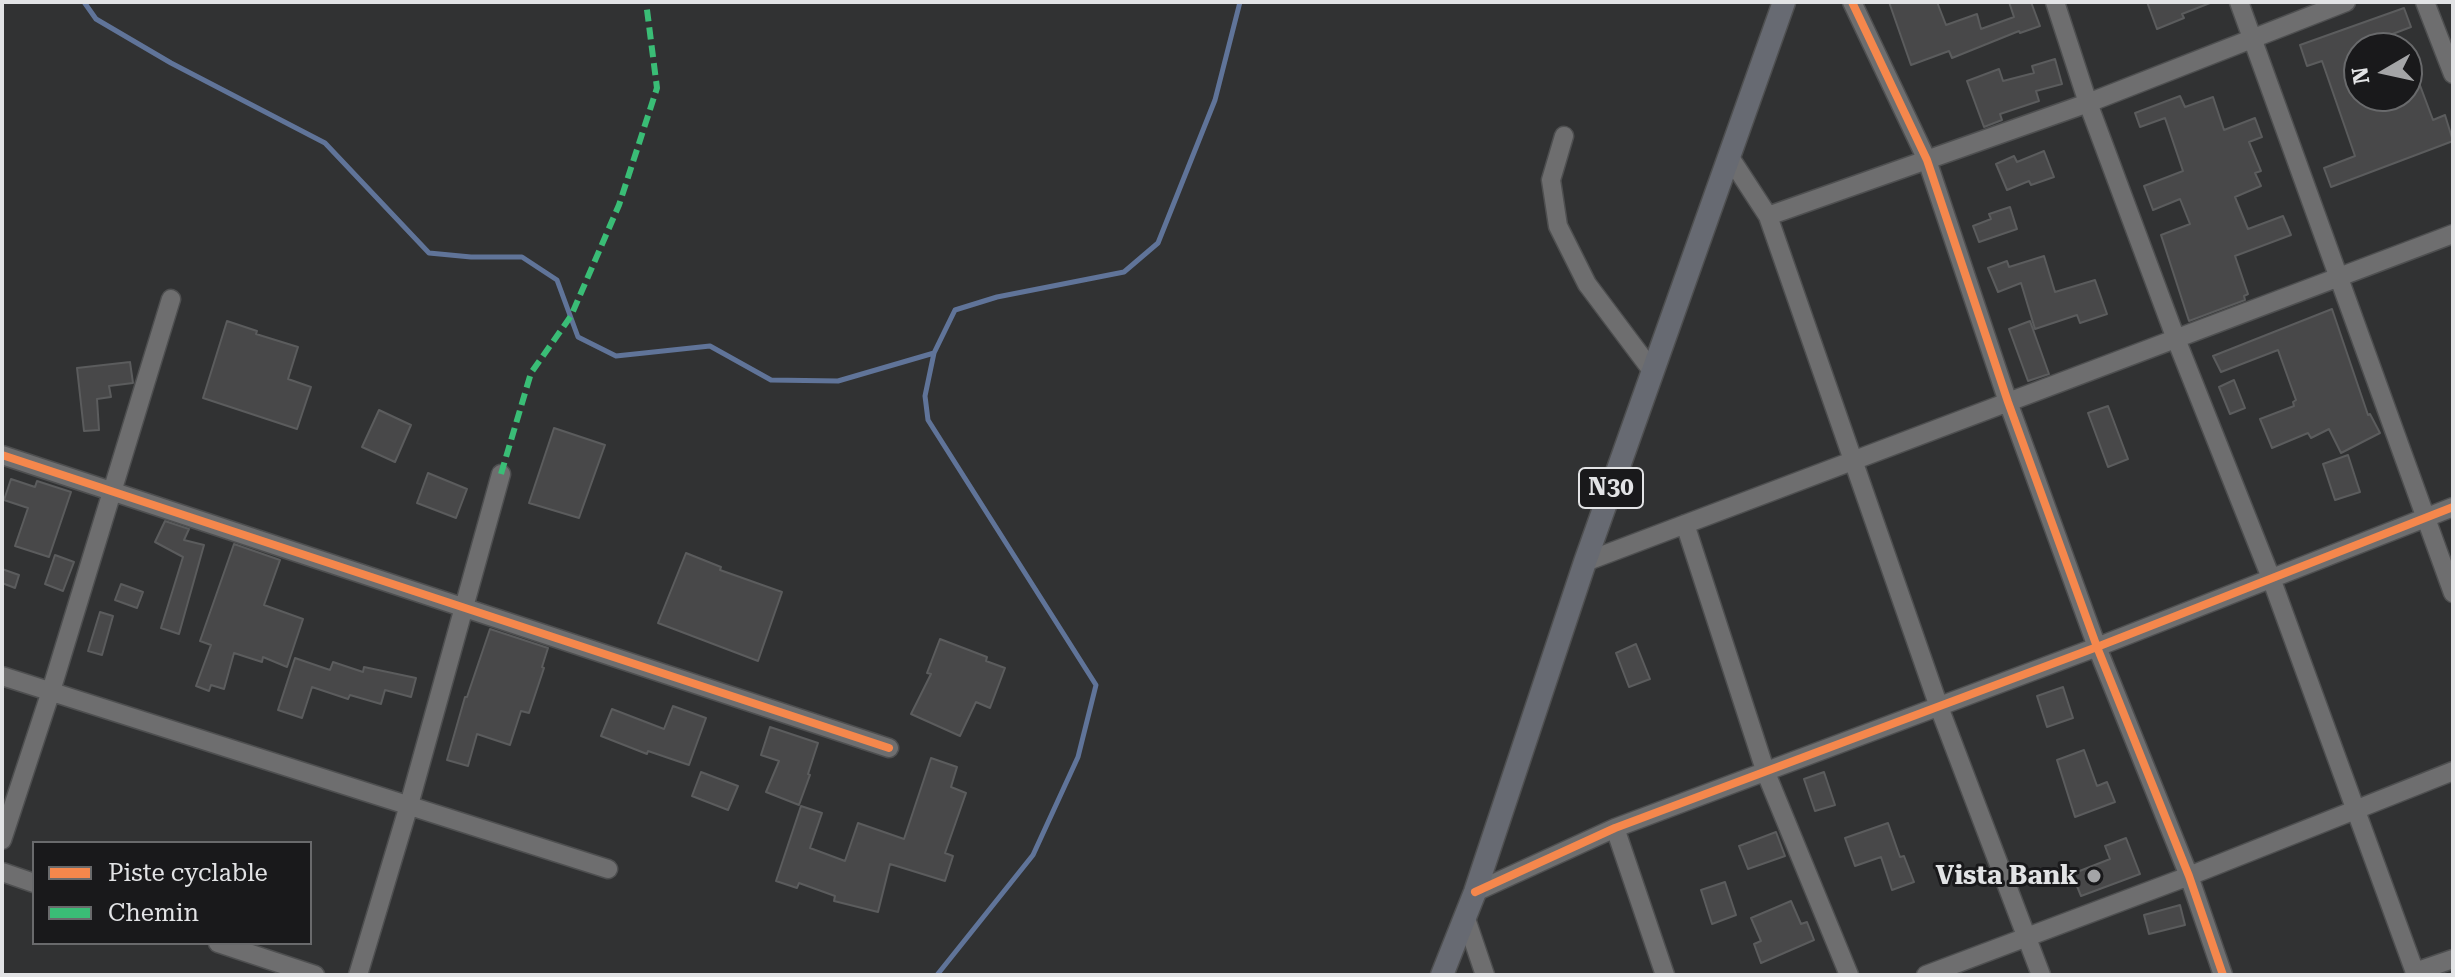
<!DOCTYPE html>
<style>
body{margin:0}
#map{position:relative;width:2455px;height:977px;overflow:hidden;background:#313233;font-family:"Roboto Serif",serif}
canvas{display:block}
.frame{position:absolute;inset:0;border:4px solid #e2e3e5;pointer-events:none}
.legend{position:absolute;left:32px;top:841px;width:280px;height:104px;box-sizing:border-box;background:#19191b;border:2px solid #696a6c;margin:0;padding:10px 14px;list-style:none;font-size:24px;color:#e2e3e5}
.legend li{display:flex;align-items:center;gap:16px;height:40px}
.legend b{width:40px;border:2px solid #696a6c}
.north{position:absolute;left:2343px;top:32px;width:80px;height:80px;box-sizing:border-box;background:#19191b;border:2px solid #696a6c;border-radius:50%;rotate:261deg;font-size:22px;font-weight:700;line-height:32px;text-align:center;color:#e2e3e5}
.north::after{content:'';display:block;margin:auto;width:28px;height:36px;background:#a4a5a7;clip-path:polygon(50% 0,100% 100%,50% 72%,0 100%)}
</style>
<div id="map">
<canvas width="2455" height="977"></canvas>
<div class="frame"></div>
<ul class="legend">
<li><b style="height:10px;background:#f5874c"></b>Piste cyclable</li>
<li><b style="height:10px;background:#3abd76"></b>Chemin</li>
</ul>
<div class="north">N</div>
</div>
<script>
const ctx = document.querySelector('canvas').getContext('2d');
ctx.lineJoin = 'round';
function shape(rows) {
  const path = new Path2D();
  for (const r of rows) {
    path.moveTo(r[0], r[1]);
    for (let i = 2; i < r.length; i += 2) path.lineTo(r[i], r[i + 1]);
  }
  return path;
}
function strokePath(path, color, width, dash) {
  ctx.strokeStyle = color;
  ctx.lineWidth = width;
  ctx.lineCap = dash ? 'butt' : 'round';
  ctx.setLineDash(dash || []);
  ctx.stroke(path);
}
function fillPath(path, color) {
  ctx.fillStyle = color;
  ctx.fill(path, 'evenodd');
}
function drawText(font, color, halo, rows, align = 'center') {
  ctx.font = font + ' "Roboto Serif",serif';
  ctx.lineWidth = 6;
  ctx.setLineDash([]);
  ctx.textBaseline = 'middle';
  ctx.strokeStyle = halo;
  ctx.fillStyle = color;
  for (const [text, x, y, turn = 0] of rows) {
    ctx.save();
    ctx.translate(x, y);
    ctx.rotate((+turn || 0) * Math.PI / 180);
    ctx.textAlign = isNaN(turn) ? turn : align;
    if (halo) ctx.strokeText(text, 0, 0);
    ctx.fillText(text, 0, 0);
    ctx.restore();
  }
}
const stream = shape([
 [84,2,96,19,171,63,325,143,429,253,471,257,522,257,557,280,578,337,616,356,710,346,771,380,838,381,934,353],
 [937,975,1033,855,1078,757,1096,685,928,420,925,396,934,353,955,310,997,297,1124,272,1158,243,1215,100,1240,2]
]);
const building = shape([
 [1889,2,1937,2,1946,25,1977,14,1981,29,2014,17,2009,2,2031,2,2040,26,2020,33,2019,31,1952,58,1949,51,1911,65,1889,2],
 [2147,2,2210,2,2210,3,2182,14,2184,18,2157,29,2147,2],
 [2404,8,2411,27,2374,41,2377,48,2359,48,2359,101,2374,96,2407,96,2407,84,2418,80,2433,120,2445,115,2453,141,2331,187,2324,168,2355,156,2322,61,2307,66,2300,45,2404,8],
 [2055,59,2062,84,2036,91,2039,101,2000,114,2002,120,1984,127,1967,81,1999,69,2003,81,2034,73,2032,66,2055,59],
 [2180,96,2185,107,2213,97,2224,130,2255,118,2262,137,2249,142,2261,171,2255,173,2261,186,2235,197,2248,229,2283,216,2291,235,2235,256,2248,294,2244,296,2245,300,2189,321,2161,235,2190,224,2180,199,2153,210,2144,186,2183,171,2165,118,2140,127,2135,113,2180,96],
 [2044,151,2054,177,2031,185,2029,181,2007,190,1996,164,2014,156,2017,162,2044,151],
 [2010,207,2017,229,1979,242,1973,226,1991,219,1989,214,2010,207],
 [2044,256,2055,292,2095,280,2107,314,2080,323,2077,315,2035,329,2021,283,1998,292,1988,268,2007,261,2009,267,2044,256],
 [2332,309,2368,415,2370,414,2380,433,2341,453,2329,429,2311,438,2308,433,2272,448,2260,419,2294,406,2293,402,2296,400,2278,350,2221,372,2213,356,2332,309],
 [227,321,257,331,256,334,298,347,288,379,311,387,297,429,203,398,227,321],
 [2030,321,2049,374,2028,381,2009,329,2030,321],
 [130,362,133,383,109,386,111,397,97,399,99,430,84,431,77,368,130,362],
 [2234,380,2245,408,2230,414,2219,387,2234,380],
 [2108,406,2128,459,2108,467,2088,413,2108,406],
 [379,410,411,425,395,462,362,447,379,410],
 [554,428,605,445,579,518,529,503,554,428],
 [2348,455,2360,492,2335,500,2323,464,2348,455],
 [428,473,467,489,456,518,417,503,428,473],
 [11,479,35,487,37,481,71,492,49,557,15,546,28,508,4,500,11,479],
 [165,521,189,529,184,540,204,545,179,634,161,628,183,557,155,542,165,521],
 [234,544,280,560,264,605,303,619,287,667,263,657,262,662,234,653,224,689,211,685,209,691,196,686,211,645,200,641,234,544],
 [686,553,721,567,720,570,782,592,758,661,658,623,686,553],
 [55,555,74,562,63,591,45,584,55,555],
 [2,569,19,575,15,588,2,583,2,569],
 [121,584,143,592,137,608,115,600,121,584],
 [100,612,113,616,102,655,88,651,100,612],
 [490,629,548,648,542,667,544,668,529,713,521,711,510,745,477,734,468,766,447,760,465,697,467,697,490,629],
 [940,639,987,657,986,661,1005,668,990,708,976,702,960,736,911,714,931,674,927,673,940,639],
 [1636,644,1650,679,1629,687,1616,653,1636,644],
 [295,658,330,670,333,662,363,672,364,667,416,678,411,697,385,690,381,704,350,695,348,699,312,687,302,718,278,710,295,658],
 [2063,687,2073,718,2047,727,2037,696,2063,687],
 [673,706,706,718,689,765,648,751,647,754,601,736,612,709,664,729,673,706],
 [770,727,818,743,808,774,810,775,799,805,766,792,779,761,761,755,770,727],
 [2084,750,2097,786,2107,782,2115,802,2075,817,2057,760,2084,750],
 [931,758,957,767,951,787,966,793,945,853,953,856,945,881,890,864,878,912,834,901,835,896,799,883,797,888,776,881,801,806,822,813,810,848,845,861,858,823,904,839,931,758],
 [701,772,738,786,728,810,692,796,701,772],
 [1824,772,1835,805,1815,811,1804,779,1824,772],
 [1888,823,1900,857,1904,856,1914,882,1892,890,1881,857,1855,866,1845,838,1888,823],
 [1776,832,1785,856,1748,869,1739,846,1776,832],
 [2126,838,2140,874,2081,896,2072,874,2110,859,2105,846,2126,838],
 [1725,882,1736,915,1712,924,1701,890,1725,882],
 [1791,901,1801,924,1807,922,1814,940,1761,963,1754,944,1761,941,1751,918,1791,901],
 [2180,905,2185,925,2149,934,2144,915,2180,905]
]);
const minor = shape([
 [1852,2,1927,160,2008,402,2097,647,2189,876,2223,975],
 [2055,2,2088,103,2176,339,2271,578,2416,975],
 [2239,2,2453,593],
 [2425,2,2453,74],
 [1564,136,1551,180,1558,226,1587,284,1653,372],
 [1729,156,1768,216,1939,707,2041,975],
 [1768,216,2088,103,2346,2],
 [2,455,889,748],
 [1685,524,1766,773,1849,975],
 [1585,562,2453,234],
 [2,676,608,869],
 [1615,828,1665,975],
 [2,840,51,691,171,299],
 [2,872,34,883],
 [1475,892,1615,828,2097,647,2453,507],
 [1465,916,1485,975],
 [218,943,315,975],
 [358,975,409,805,501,474],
 [1926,975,2189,876,2453,771],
 [2414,975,2415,972,2453,959]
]);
const major = shape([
 [1442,975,1475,892,1585,562,1784,2]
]);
const quiet = shape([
 [501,474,531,373,571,316,619,205,657,88,646,2]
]);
const cycleway = shape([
 [1852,2,1927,160,2008,402,2097,647,2189,876,2223,975],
 [2,455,889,748],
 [1475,892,1615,828,2097,647,2453,507]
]);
const markers = [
 [2094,876,8,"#a4a5a7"]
];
const shields = [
 [1611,488,64]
];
const shieldNames = [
 ["N30",1611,488]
];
const poiNames = [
 ["Vista Bank",2078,876]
];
strokePath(stream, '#607499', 5);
fillPath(building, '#484849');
strokePath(building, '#5b5c5d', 2);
strokePath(minor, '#4e4f50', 21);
strokePath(major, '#4e4f50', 25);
strokePath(minor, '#6e6e6f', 18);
strokePath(major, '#676a72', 22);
strokePath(quiet, '#3abd76', 6, [12, 6]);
strokePath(cycleway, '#f5874c', 8);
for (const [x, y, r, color] of markers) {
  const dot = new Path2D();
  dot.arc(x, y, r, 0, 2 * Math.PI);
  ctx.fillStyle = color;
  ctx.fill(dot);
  strokePath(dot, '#19191b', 3);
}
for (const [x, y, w] of shields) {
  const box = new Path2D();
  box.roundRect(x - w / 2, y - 20, w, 40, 6);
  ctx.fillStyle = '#19191b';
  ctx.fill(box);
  strokePath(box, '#e2e3e5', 2);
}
drawText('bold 24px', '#e2e3e5', null, shieldNames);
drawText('bold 26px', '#e2e3e5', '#19191b', poiNames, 'right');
</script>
